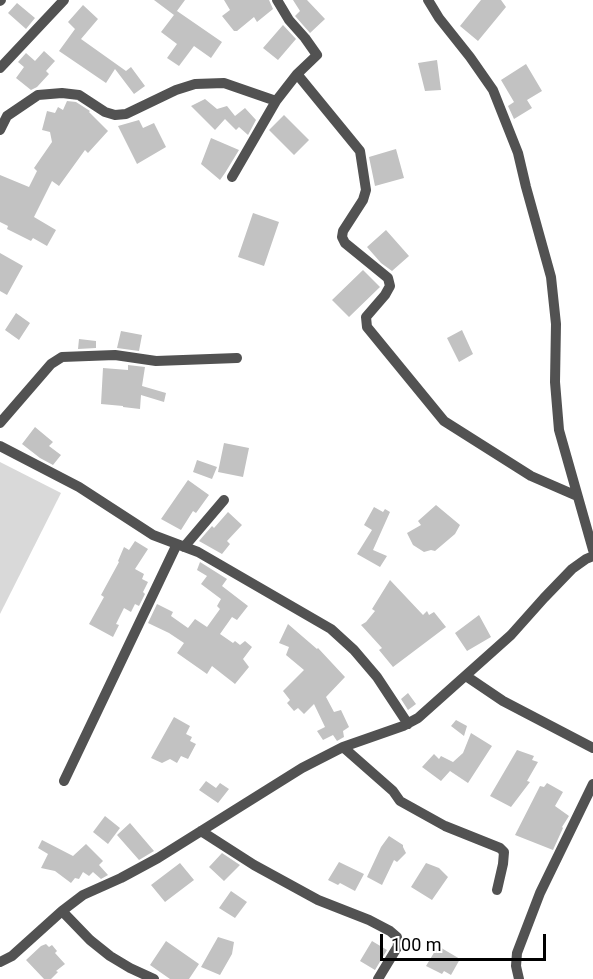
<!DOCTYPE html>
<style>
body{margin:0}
#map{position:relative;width:593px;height:979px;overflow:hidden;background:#fff;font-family:Roboto,sans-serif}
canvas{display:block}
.scale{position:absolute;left:380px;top:934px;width:166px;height:27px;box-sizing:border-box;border:3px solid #000;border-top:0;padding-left:8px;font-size:18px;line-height:21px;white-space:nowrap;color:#000;-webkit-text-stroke:4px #fff;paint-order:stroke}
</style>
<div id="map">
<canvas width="593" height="979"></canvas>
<div class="scale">100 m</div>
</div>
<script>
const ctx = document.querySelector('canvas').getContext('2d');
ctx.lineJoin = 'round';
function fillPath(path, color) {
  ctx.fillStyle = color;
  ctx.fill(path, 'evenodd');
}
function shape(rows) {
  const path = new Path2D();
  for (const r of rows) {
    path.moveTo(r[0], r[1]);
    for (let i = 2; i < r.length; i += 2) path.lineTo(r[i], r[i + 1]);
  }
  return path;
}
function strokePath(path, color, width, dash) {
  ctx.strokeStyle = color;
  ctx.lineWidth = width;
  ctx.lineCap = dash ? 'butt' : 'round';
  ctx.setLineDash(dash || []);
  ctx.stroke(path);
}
const green = shape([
 [0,462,61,493,0,614]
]);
const building = shape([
 [154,0,185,0,174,15],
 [224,0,269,0,273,9,257,22,254,17,237,31,234,31,222,16,230,10],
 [293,0,307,0,325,19,310,33,295,16,300,11],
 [481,0,501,0,506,7,478,41,460,26],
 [17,3,35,18,26,29,8,13],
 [83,5,98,19,81,39,126,71,131,67,145,86,134,94,115,69,106,83,59,51,75,29,68,22],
 [177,11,222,42,211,58,194,46,179,66,167,58,177,44,161,32],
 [283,25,296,39,278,60,263,48],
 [44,51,55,61,46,71,49,74,37,87,31,90,16,78,24,67,18,62,26,53,35,61],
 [437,60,441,90,425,91,418,63],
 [526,64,542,91,527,100,532,108,514,119,508,106,514,102,501,80],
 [205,99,217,109,227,106,235,116,245,108,256,120,248,135,239,127,236,130,225,119,215,130,191,106],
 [67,101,76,102,90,111,89,112,108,131,88,153,85,150,59,186,52,181,34,217,56,230,47,246,33,238,31,241,7,229,8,226,0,222,0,175,29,187,37,171,34,168,52,142,50,132,42,130,47,111,55,113,58,107,63,110],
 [284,115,309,140,294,155,269,130],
 [139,120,143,128,154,123,166,147,137,164,118,126],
 [211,138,239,150,225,173,220,180,201,164],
 [396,149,404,178,375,186,369,157],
 [253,213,279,222,264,266,238,257],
 [386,230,409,256,392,271,381,263,367,247],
 [0,253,23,266,7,295,0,291],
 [363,270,380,287,349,317,332,300],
 [16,313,30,323,19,340,5,330],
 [462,330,473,354,459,362,447,338],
 [121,331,142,335,139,351,117,348],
 [79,339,96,341,96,348,78,349],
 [128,365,145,367,142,386,166,393,164,402,141,395,140,409,123,407,123,406,101,404,103,368,128,370],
 [35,427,53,442,49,446,61,455,53,465,40,458,22,444],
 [224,443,249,448,243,477,218,472],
 [197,460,217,467,212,479,193,472],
 [188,480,209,495,196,513,193,511,181,530,161,519],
 [436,505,460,525,455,534,435,551,431,550,424,552,413,545,407,533,421,525,418,521],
 [374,507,383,512,385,509,390,512,373,550,387,556,380,567,357,554,372,530,364,525],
 [228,512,242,525,227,541,230,544,222,554,199,541,212,526,214,528],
 [135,541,148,549,135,569,144,574,142,579,148,582,143,592,145,594,139,606,135,604,131,612,124,608,116,624,119,625,113,637,89,624,104,597,101,595,119,562,118,561,124,547,129,550],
 [200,562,227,579,222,586,248,606,237,620,232,617,220,634,233,643,235,641,240,645,245,641,252,647,243,659,249,667,235,684,212,666,207,674,177,653,184,643,169,633,148,623,157,604,173,612,171,616,188,628,195,619,207,627,220,609,217,606,221,599,201,584,207,576,197,570],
 [390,580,423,615,427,611,429,615,434,612,446,627,393,667,379,650,382,648,361,625,366,622,375,611,372,609],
 [479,615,491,637,467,651,455,633],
 [288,624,317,649,318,648,345,677,326,697,334,712,341,710,349,727,343,731,344,737,337,741,333,735,323,740,317,731,325,727,314,704,304,714,298,708,294,711,287,703,290,700,283,691,304,670,286,655,289,647,279,643],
 [408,693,416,704,408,710,401,699],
 [174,717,190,726,186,734,192,737,190,741,196,744,188,759,181,756,177,763,170,759,162,763,151,758],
 [456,720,467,726,464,736,451,726],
 [471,733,492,746,468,783,450,771,441,781,422,767,434,754,439,759,441,756,453,762,463,753],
 [517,750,534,756,532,760,538,762,527,781,530,782,511,807,490,796],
 [206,781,216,788,220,783,229,789,218,803,199,790],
 [547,783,563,792,555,806,569,816,562,827,563,828,553,850,515,835,540,786,544,787],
 [105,816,120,828,108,844,93,832],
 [130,823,154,851,139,860,117,835],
 [389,836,403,845,403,847,406,853,397,862,394,860,382,885,367,877,381,847],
 [42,840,73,856,86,844,103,861,99,865,108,875,101,879,93,872,89,876,83,872,79,879,75,878,71,883,55,871,41,868,48,854,38,848],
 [222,853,240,865,224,881,209,867],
 [339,862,364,874,355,891,340,883,338,885,328,880],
 [180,863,194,880,165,902,151,885],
 [426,863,439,868,448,877,432,900,411,887],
 [231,891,247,902,235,918,219,908],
 [218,937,234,942,232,954,220,975,201,967],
 [166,941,199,964,189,979,170,979,150,965],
 [372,941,387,950,375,970,360,961],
 [46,944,49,947,52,945,57,951,55,953,65,964,56,971,58,972,51,979,44,979,26,960,41,946],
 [438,946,460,959,451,975,444,971,442,974,426,966]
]);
const street = shape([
 [428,0,439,18,470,57,493,90,518,153,526,187,551,277,556,324,555,382,559,430,593,550],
 [0,1,1,0],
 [0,68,64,0],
 [297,74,360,151,366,190,363,200,343,231,342,237,345,243,388,278,390,286,385,295,366,317,367,327,444,421,531,476,577,496],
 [0,130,7,116,38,95,62,93,79,95,105,112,115,115,126,114,176,90,195,84,224,83,276,101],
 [232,177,276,101,297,74,317,55,305,38,289,20,277,0],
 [0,423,51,364,62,357,115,355,156,361,237,358],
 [0,446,79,487,153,535,198,552,331,629,354,650,377,677,408,724],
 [184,547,224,500],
 [466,676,503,701,593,748],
 [343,747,393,791,400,801,445,826,500,848,504,852,503,864,497,890],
 [64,781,177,544],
 [201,831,254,865,318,900,369,920,390,931,397,937,398,946,378,979],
 [62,911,90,940,110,956,130,968,154,979],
 [0,962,12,956,62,911,83,895,121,878,158,858,302,768,343,747,403,726,418,718,511,635,544,598,572,569,586,559,593,556],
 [519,979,516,966,517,953,540,893,593,784]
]);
fillPath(green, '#d9d9d9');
fillPath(building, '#c2c2c2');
strokePath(street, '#525252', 10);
</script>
